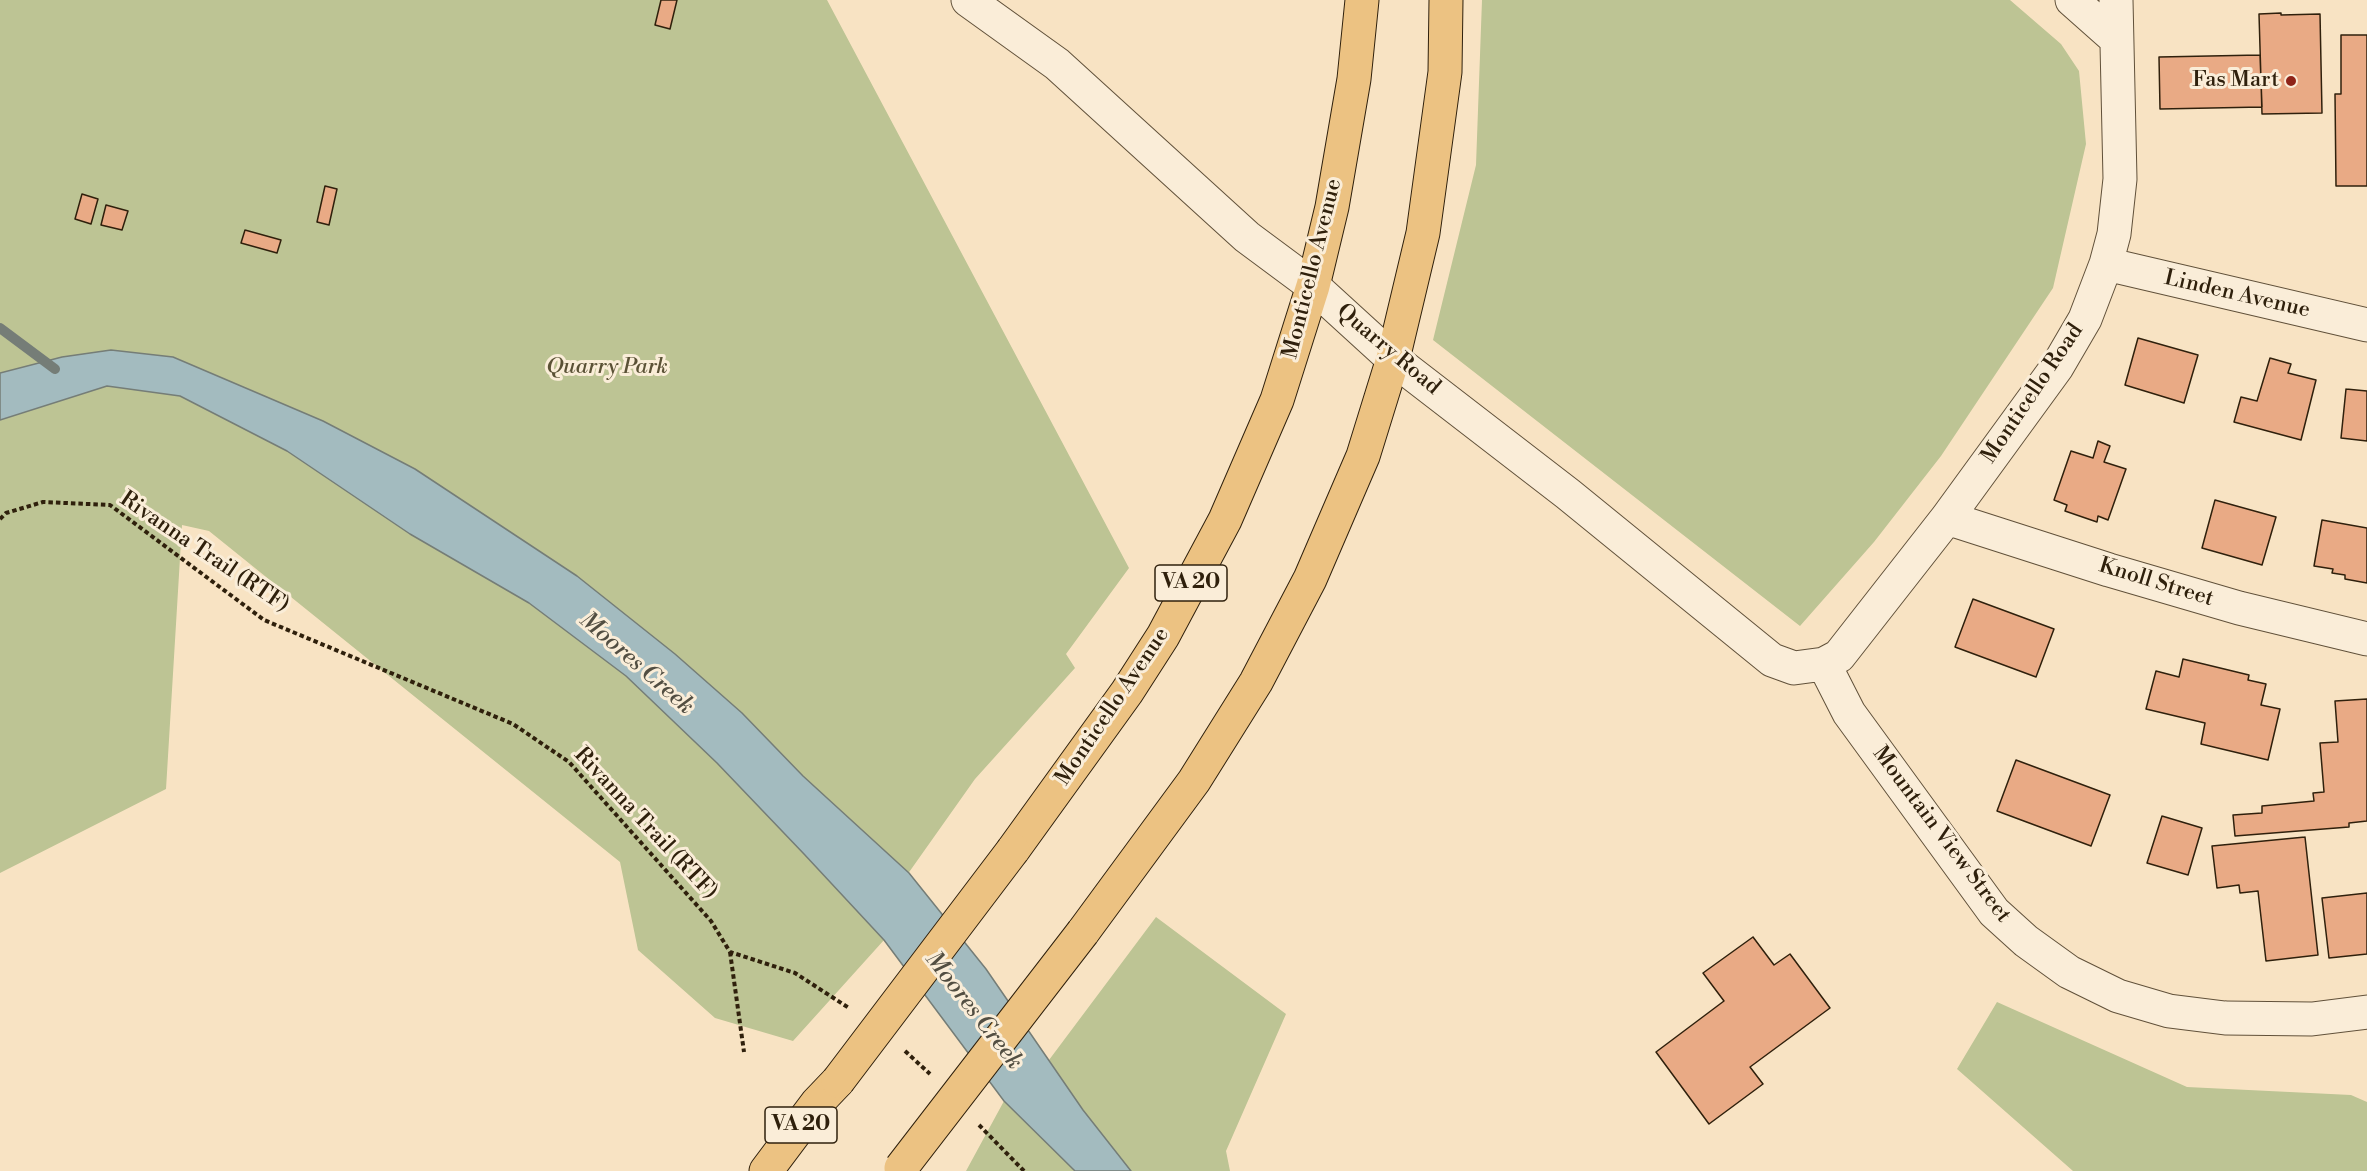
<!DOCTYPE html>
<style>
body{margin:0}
canvas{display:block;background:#f8e3c3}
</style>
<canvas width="2367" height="1171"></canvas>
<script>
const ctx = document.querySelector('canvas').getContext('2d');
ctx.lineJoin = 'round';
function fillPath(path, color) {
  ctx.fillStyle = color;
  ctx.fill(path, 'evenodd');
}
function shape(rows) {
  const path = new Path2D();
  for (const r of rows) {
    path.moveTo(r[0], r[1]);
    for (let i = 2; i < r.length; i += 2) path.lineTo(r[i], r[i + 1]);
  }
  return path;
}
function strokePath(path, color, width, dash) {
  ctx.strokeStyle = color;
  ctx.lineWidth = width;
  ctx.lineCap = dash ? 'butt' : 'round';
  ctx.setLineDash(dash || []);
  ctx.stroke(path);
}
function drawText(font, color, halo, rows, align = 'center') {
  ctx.font = font + ' "Libre Bodoni",serif';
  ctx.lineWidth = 6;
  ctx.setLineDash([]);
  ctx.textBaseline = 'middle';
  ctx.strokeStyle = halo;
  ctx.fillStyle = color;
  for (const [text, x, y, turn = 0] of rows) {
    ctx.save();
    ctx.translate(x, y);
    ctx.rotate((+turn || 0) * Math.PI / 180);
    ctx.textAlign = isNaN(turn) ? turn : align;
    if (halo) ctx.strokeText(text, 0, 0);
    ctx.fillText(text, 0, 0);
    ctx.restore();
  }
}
const green = shape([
 [0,0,827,0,1129,568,1066,654,1075,668,975,779,883,909,859,913,884,940,793,1041,715,1018,638,950,620,862,209,531,182,525,166,789,0,873,0,420,7,417,0,393],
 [1482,0,2010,0,2061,44,2079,71,2086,144,2053,288,1941,456,1874,542,1800,626,1433,340,1476,165],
 [1156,917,1286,1014,1226,1151,1230,1171,1131,1171,1083,1110,1049,1060],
 [1997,1002,2187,1087,2351,1095,2367,1102,2367,1171,2073,1171,1957,1069],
 [1004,1101,1075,1171,966,1171]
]);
const water = shape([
 [111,350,173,357,323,421,415,469,577,576,675,654,742,713,803,776,909,873,986,969,1083,1110,1131,1171,1075,1171,1004,1101,884,940,804,854,717,763,626,676,529,603,410,534,287,451,180,396,107,386,0,420,0,373,62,357,111,350]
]);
const stream = shape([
 [0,328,55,369]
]);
const building = shape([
 [661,0,677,0,670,29,655,25,661,0],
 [2281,13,2281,15,2320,14,2322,113,2262,114,2259,14,2281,13],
 [2341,35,2367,35,2367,186,2336,186,2335,94,2341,94,2341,35],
 [2260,55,2262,107,2160,109,2159,57,2260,55],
 [325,186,337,189,329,225,317,222,325,186],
 [82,194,98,199,91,224,75,219,82,194],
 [106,205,128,211,122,230,101,225,106,205],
 [245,230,281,240,277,253,241,243,245,230],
 [2138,338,2198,355,2184,403,2125,385,2138,338],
 [2270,358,2291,364,2288,373,2316,380,2301,440,2234,422,2241,397,2257,401,2270,358],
 [2346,389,2367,391,2367,441,2341,438,2346,389],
 [2098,441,2110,446,2104,462,2126,469,2108,520,2098,516,2097,522,2065,511,2067,505,2054,500,2071,451,2093,458,2098,441],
 [2215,500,2276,517,2262,565,2202,548,2215,500],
 [2322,520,2367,528,2367,583,2345,579,2345,575,2332,573,2333,569,2314,566,2322,520],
 [1973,599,2054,629,2036,677,1955,647,1973,599],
 [2183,659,2249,675,2248,680,2266,684,2261,705,2280,709,2268,760,2201,744,2205,723,2146,709,2156,671,2179,677,2183,659],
 [2367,699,2367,821,2349,823,2349,827,2235,836,2233,815,2262,813,2262,806,2314,801,2313,793,2324,792,2320,743,2338,742,2335,701,2367,699],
 [2016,760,2110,795,2091,846,1997,811,2016,760],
 [2162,816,2202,828,2188,875,2147,863,2162,816],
 [2305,837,2318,955,2266,961,2258,891,2240,893,2239,885,2217,888,2212,846,2305,837],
 [2367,893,2367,954,2329,958,2322,898,2367,893],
 [1753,937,1774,965,1790,954,1830,1008,1750,1067,1763,1084,1709,1124,1656,1052,1724,1001,1703,973,1753,937]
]);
const path = shape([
 [0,519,6,513,43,502,110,505,264,620,513,724,569,762,711,921,730,952,795,973,849,1008],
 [730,952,744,1052],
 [905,1051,930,1074],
 [979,1125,1024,1171]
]);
const minor = shape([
 [968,0,1057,64,1247,237,1313,286,1393,359,1568,494,1772,660,1794,668,1824,664,1839,656,1947,518,2057,367,2085,319,2106,264,2114,234,2120,179,2116,0],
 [2072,0,2116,39],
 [2106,264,2367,325],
 [1947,518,2109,570,2239,608,2367,639],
 [1824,664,1849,713,1994,912,2026,941,2069,972,2118,996,2169,1011,2225,1018,2312,1019,2367,1012]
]);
const primary = shape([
 [1013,850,1127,692,1163,636,1225,520,1277,400,1313,286,1332,207,1354,79,1362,0],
 [1083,932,1194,781,1256,682,1310,579,1363,456,1393,359,1423,233,1445,72,1446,0],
 [766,1171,817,1103,838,1081]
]);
const primaryBridge = shape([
 [838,1081,1013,850],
 [901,1168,1083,932]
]);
const markers = [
 [2291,81,6,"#8f2418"]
];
const shields = [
 [1191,583,72],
 [801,1125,72]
];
const shieldNames = [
 ["VA 20",1191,583],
 ["VA 20",801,1125]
];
const poiNames = [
 ["Fas Mart",2279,81]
];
const streetNames = [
 ["Monticello Avenue",1313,269,-76],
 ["Linden Avenue",2237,295,13],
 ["Quarry Road",1388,350,40],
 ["Monticello Road",2033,394,-56],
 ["Rivanna Trail (RTF)",204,553,34],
 ["Knoll Street",2156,583,17],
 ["Monticello Avenue",1113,707,-56],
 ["Rivanna Trail (RTF)",645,824,47],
 ["Mountain View Street",1941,835,53]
];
const parkNames = [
 ["Quarry Park",607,368]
];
const waterNames = [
 ["Moores Creek",636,664,41],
 ["Moores Creek",973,1011,52]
];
fillPath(green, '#bdc494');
fillPath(water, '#a3bbbf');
strokePath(water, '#757d77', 1.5);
strokePath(stream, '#757d77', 10);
fillPath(building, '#e9aa85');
strokePath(building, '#2f200c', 1.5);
strokePath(minor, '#61513a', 35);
strokePath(primary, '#2f200c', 35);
strokePath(path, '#2f200c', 4, [4.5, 3]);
strokePath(minor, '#faedd8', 33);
strokePath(primary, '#ecc282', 33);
strokePath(primaryBridge, '#2f200c', 35, []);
strokePath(primaryBridge, '#ecc282', 33);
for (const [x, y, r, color] of markers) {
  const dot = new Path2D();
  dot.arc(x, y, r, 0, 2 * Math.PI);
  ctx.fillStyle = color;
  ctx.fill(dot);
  strokePath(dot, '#faedd8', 2);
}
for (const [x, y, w] of shields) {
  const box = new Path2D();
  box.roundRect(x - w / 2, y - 18, w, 36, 4.5);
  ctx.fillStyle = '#faedd8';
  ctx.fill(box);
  strokePath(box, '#2f200c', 1.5);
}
drawText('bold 21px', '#2f200c', null, shieldNames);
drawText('22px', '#2f200c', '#faedd8', poiNames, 'right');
drawText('22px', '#2f200c', '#faedd8', streetNames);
drawText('italic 22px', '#5a5135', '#faedd8', parkNames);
drawText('italic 24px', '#524e42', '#faedd8', waterNames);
</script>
